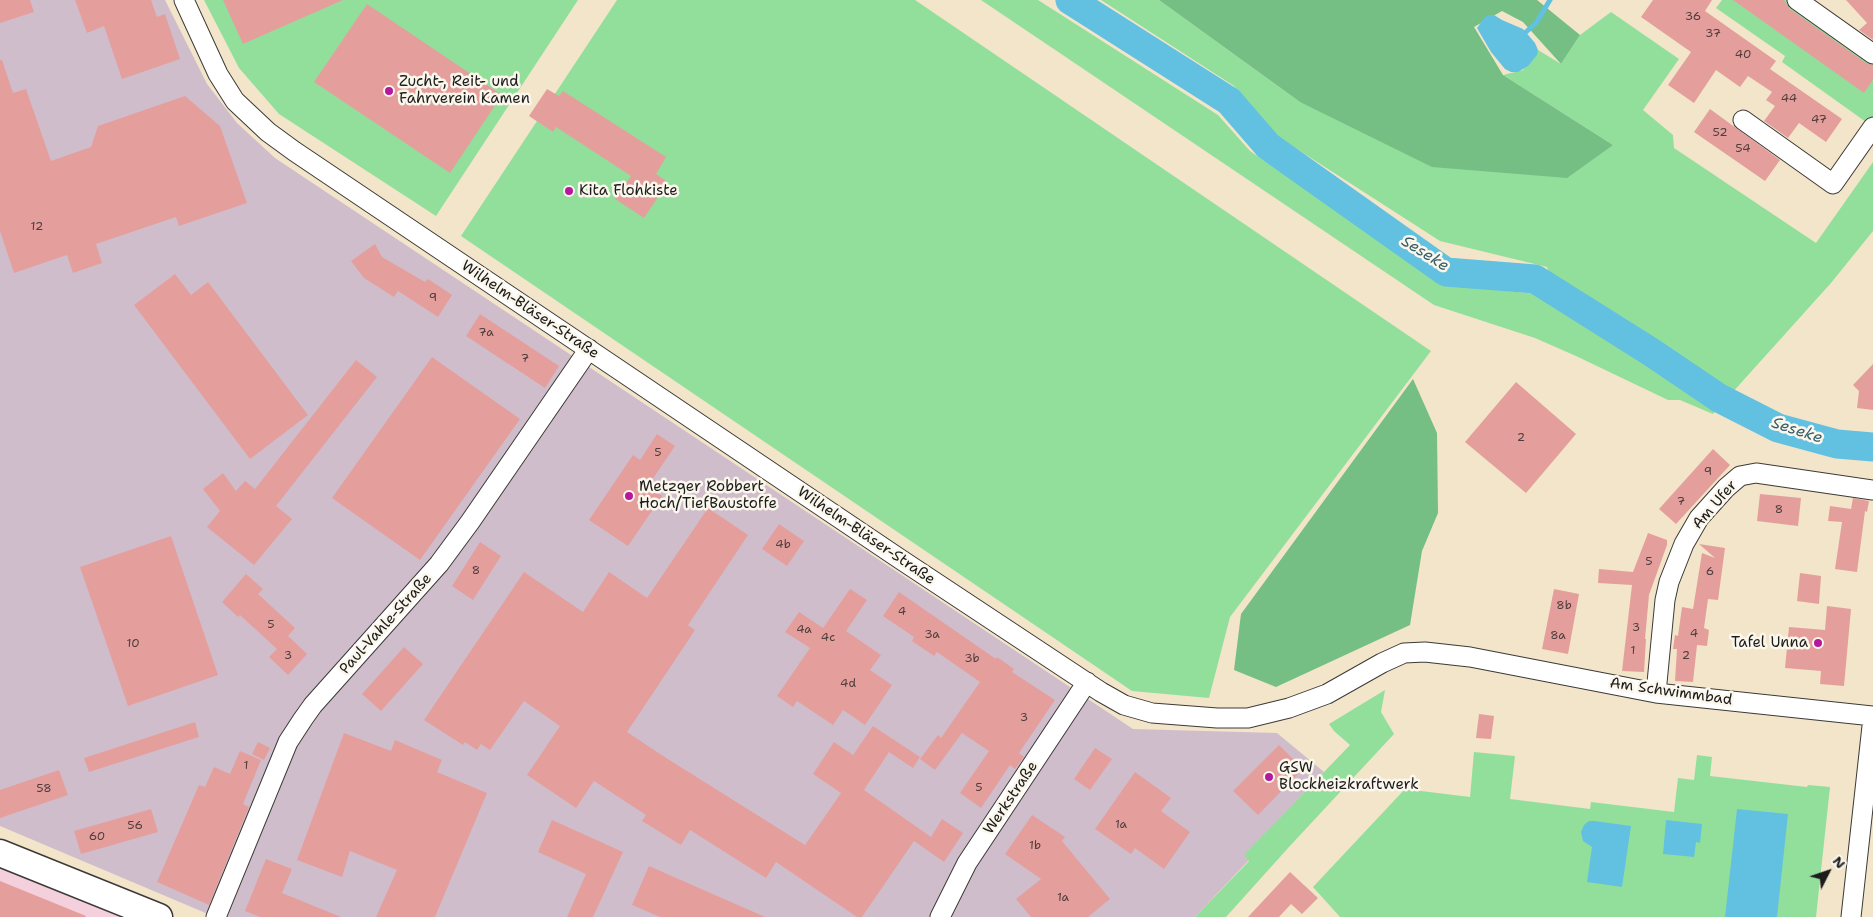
<!DOCTYPE html>
<meta charset="utf-8">
<style>
body{margin:0}
#map{position:relative;width:1873px;height:917px;overflow:hidden;background:#f2e5ca;font-family:"Shantell Sans",sans-serif}
canvas{display:block}
.north{position:absolute;left:1803px;top:847px;width:50px;height:50px;-webkit-text-stroke:4px #fbf7ec;paint-order:stroke;rotate:49deg;font-size:14px;font-weight:700;line-height:20px;text-align:center;color:#1c1c1c}
.north::after{content:'';display:block;margin:auto;width:18px;height:22px;background:#1c1c1c;clip-path:polygon(50% 0,100% 100%,50% 72%,0 100%)}
</style>
<div id="map">
<canvas width="1873" height="917"></canvas>
<div class="north">N</div>
</div>
<script>
const ctx = document.querySelector('canvas').getContext('2d');
ctx.lineJoin = 'round';
function fillPath(path, color) {
  ctx.fillStyle = color;
  ctx.fill(path, 'evenodd');
}
function shape(rows) {
  const path = new Path2D();
  for (const r of rows) {
    path.moveTo(r[0], r[1]);
    for (let i = 2; i < r.length; i += 2) path.lineTo(r[i], r[i + 1]);
  }
  return path;
}
function strokePath(path, color, width, dash) {
  ctx.strokeStyle = color;
  ctx.lineWidth = width;
  ctx.lineCap = dash ? 'butt' : 'round';
  ctx.setLineDash(dash || []);
  ctx.stroke(path);
}
function drawText(font, color, halo, rows, align = 'center') {
  ctx.font = font + ' "Shantell Sans",sans-serif';
  ctx.lineWidth = 5;
  ctx.setLineDash([]);
  ctx.textBaseline = 'middle';
  ctx.strokeStyle = halo;
  ctx.fillStyle = color;
  for (const [text, x, y, turn = 0] of rows) {
    ctx.save();
    ctx.translate(x, y);
    ctx.rotate((+turn || 0) * Math.PI / 180);
    ctx.textAlign = isNaN(turn) ? turn : align;
    if (halo) ctx.strokeText(text, 0, 0);
    ctx.fillText(text, 0, 0);
    ctx.restore();
  }
}
const built = shape([
 [0,863,135,917,0,917]
]);
const industrial = shape([
 [0,0,165,0,207,84,237,123,275,158,1133,729,1277,733,1324,772,1245,855,1249,860,1195,917,215,917,0,826]
]);
const green = shape([
 [204,0,578,0,436,216,279,114,239,68],
 [617,0,915,0,1431,351,1230,617,1209,698,1132,691,461,236],
 [981,0,1038,0,1218,115,1250,151,1445,285,1537,294,1560,307,1547,267,1440,241,1272,133,1234,86,1101,0,1159,0,1300,102,1613,145,1503,75,1523,70,1538,50,1561,64,1580,35,1611,12,1679,59,1643,110,1673,135,1674,148,1816,243,1873,162,1873,231,1831,283,1713,414,1680,400,1668,400,1576,356,1535,338,1434,305],
 [1722,0,1797,0,1873,54,1873,127,1782,62,1785,56,1716,8],
 [1385,690,1381,712,1394,734,1289,847,1226,917,1195,917,1249,861,1244,855,1350,745,1334,731,1329,724],
 [1474,752,1515,756,1510,799,1590,809,1591,802,1674,812,1678,778,1694,780,1697,755,1712,757,1710,776,1807,787,1808,785,1830,787,1816,917,1340,917,1313,887,1405,789,1470,797]
]);
const forest = shape([
 [1159,0,1537,0,1580,35,1561,64,1523,22,1502,11,1474,27,1503,75,1613,145,1567,178,1432,167,1300,102],
 [1413,379,1437,433,1438,513,1422,551,1410,625,1276,687,1234,670,1241,614]
]);
const water = shape([
 [1489,15,1494,15,1502,20,1523,29,1535,43,1538,50,1537,55,1528,66,1518,72,1511,72,1505,69,1491,52,1477,28,1485,17],
 [1737,809,1788,814,1777,917,1725,917],
 [1666,820,1702,824,1700,843,1696,842,1694,857,1663,854],
 [1589,821,1594,821,1631,826,1622,887,1587,882,1592,847,1583,841,1581,832,1584,825]
]);
const stream = shape([
 [1526,32,1536,23,1550,0]
]);
const river = shape([
 [1070,0,1229,101,1268,146,1446,272,1535,279,1651,352,1719,398,1778,428,1837,444,1873,447]
]);
const building = shape([
 [0,0,30,0,34,12,0,23],
 [75,0,151,0,157,17,165,14,180,59,122,79,104,26,87,33],
 [223,0,343,0,243,44],
 [1653,0,1712,0,1705,11,1776,61,1770,69,1842,119,1826,142,1799,123,1788,138,1764,121,1775,106,1766,100,1772,92,1748,76,1740,87,1716,70,1694,103,1668,85,1691,52,1641,17],
 [1733,0,1784,0,1790,9,1866,63,1873,65,1873,80,1864,93],
 [1846,0,1873,0,1873,40,1859,30,1867,23],
 [367,4,502,95,450,173,314,82],
 [0,60,2,60,13,93,26,89,51,161,91,147,98,126,185,96,220,126,247,203,179,226,176,217,96,244,102,263,73,273,67,255,14,273,0,231],
 [547,89,559,96,563,91,666,157,656,174,668,182,644,218,615,199,631,176,556,127,553,132,529,116],
 [1710,109,1780,160,1765,181,1694,132],
 [375,244,382,257,425,282,428,279,452,295,438,317,398,291,394,297,364,278,351,261],
 [175,274,191,295,208,282,308,415,250,459,134,305],
 [480,314,559,366,545,388,466,336],
 [432,357,520,419,420,560,332,498],
 [356,360,377,377,276,506,292,519,254,565,207,527,220,511,203,489,223,473,236,491,245,481,255,489],
 [1873,364,1873,410,1857,408,1859,391,1853,385],
 [1516,382,1576,434,1526,493,1465,442],
 [657,434,675,446,648,486,662,496,628,546,589,520,633,455,640,460],
 [1713,449,1730,465,1676,524,1659,509],
 [1760,494,1801,498,1798,526,1757,521],
 [1853,498,1869,501,1867,512,1865,511,1857,572,1835,569,1842,522,1828,521,1830,506,1851,509],
 [708,508,748,535,688,625,695,630,627,732,663,756,805,845,841,793,813,774,834,742,853,755,873,726,920,757,913,768,889,752,864,790,931,837,942,819,963,833,944,862,914,841,862,917,857,917,776,862,766,878,690,830,681,845,642,821,646,815,594,781,576,808,527,775,560,726,524,701,490,750,481,744,477,750,465,742,463,745,424,720,524,572,583,612,609,572,647,598],
 [779,524,804,541,787,566,762,549],
 [1648,533,1667,540,1667,545,1649,595,1645,639,1646,639,1644,672,1622,671,1632,585,1598,583,1599,569,1633,572],
 [171,536,218,675,128,706,80,567],
 [480,542,501,556,473,600,452,586],
 [1699,544,1725,548,1718,600,1708,599,1704,628,1709,630,1707,646,1697,645,1693,682,1675,681,1677,649,1673,649,1675,635,1678,636,1682,607,1693,609,1702,553,1715,558],
 [1800,573,1821,576,1819,604,1797,601],
 [246,574,263,589,258,594,295,628,288,636,307,654,288,675,269,657,277,649,240,615,238,617,222,602],
 [850,589,867,600,846,631,881,655,870,670,892,685,865,725,843,710,833,725,797,701,793,707,777,696,810,648,785,632,799,612,823,628],
 [1554,589,1579,594,1568,654,1542,649],
 [899,592,996,659,997,657,1014,669,1012,672,1055,700,1019,753,1024,757,1015,769,1010,765,981,808,960,793,989,751,962,733,935,770,920,759,938,735,941,738,980,682,937,652,934,656,912,641,914,637,883,616],
 [1827,606,1851,609,1844,686,1820,684,1821,671,1785,668,1789,627,1825,630],
 [404,647,423,664,381,711,362,694],
 [1479,714,1494,716,1491,739,1476,738],
 [195,722,199,737,89,772,84,758],
 [344,733,391,751,395,740,442,760,437,772,487,793,435,917,376,917,397,870,350,851,342,877,297,860],
 [258,742,270,748,264,760,252,754],
 [1279,745,1303,769,1258,815,1233,791],
 [1095,748,1112,759,1090,790,1074,779],
 [240,751,261,760,243,804,249,807,209,905,157,882,199,785,205,787,214,767,230,774],
 [59,770,68,795,0,818,0,790],
 [1135,772,1171,798,1161,811,1190,832,1164,869,1135,848,1131,854,1095,829],
 [151,809,158,832,81,854,74,831],
 [1032,815,1065,837,1062,841,1110,899,1088,917,1031,917,1016,899,1041,879,1005,854],
 [552,820,623,852,593,917,567,917,586,874,538,852],
 [266,859,292,869,282,893,341,917,260,917,245,911],
 [649,866,765,917,660,917,632,905],
 [1290,872,1318,898,1302,914,1291,904,1279,917,1248,917],
 [0,881,86,916,85,917,0,917]
]);
const street = shape([
 [184,0,218,74,235,101,268,132,294,151,900,559,1101,692,1124,705,1152,713,1217,718,1248,718,1289,708,1327,694,1382,663,1404,653,1425,652,1470,657,1656,693,1873,716],
 [1797,0,1873,54],
 [1743,120,1833,184,1873,127],
 [1656,693,1665,600,1669,582,1684,544,1699,518,1726,488,1740,476,1756,473,1873,490],
 [216,917,288,742,303,719,313,705,439,564,470,522,589,349],
 [940,917,967,863,1087,682],
 [1851,917,1873,717]
]);
const secondary = shape([
 [0,853,159,917]
]);
const markers = [
 [389,91,5,"#b5179e"],
 [569,191,5,"#b5179e"],
 [629,496,5,"#b5179e"],
 [1818,643,5,"#b5179e"],
 [1269,777,5,"#b5179e"]
];
const numberNames = [
 ["36",1693,17],
 ["37",1713,34],
 ["40",1743,55],
 ["44",1789,99],
 ["47",1819,120],
 ["52",1720,133],
 ["54",1743,149],
 ["12",37,227],
 ["9",433,298],
 ["7a",486,333],
 ["7",525,359],
 ["2",1521,438],
 ["5",658,453],
 ["9",1708,472],
 ["7",1681,502],
 ["8",1779,510],
 ["4b",783,545],
 ["5",1649,562],
 ["8",476,571],
 ["6",1710,572],
 ["8b",1564,606],
 ["4",902,612],
 ["5",271,625],
 ["3",1636,628],
 ["4a",804,630],
 ["4",1694,634],
 ["3a",932,635],
 ["8a",1558,636],
 ["4c",828,638],
 ["10",133,644],
 ["1",1633,651],
 ["3",288,656],
 ["2",1686,656],
 ["3b",972,659],
 ["4d",848,684],
 ["3",1024,718],
 ["1",246,766],
 ["5",979,788],
 ["58",44,789],
 ["1a",1121,825],
 ["56",135,826],
 ["60",97,837],
 ["1b",1035,846],
 ["1a",1063,898]
];
const poiNames = [
 ["Zucht-, Reit- und",399,82],
 ["Fahrverein Kamen",399,99],
 ["Kita Flohkiste",579,191],
 ["Metzger Robbert",639,487],
 ["Hoch/TiefBaustoffe",639,504],
 ["Tafel Unna",1808,643,"right"],
 ["GSW",1279,768],
 ["Blockheizkraftwerk",1279,785]
];
const streetNames = [
 ["Wilhelm-Bläser-Straße",530,310,34],
 ["Am Ufer",1715,505,-49],
 ["Wilhelm-Bläser-Straße",866,536,34],
 ["Paul-Vahle-Straße",386,624,-48],
 ["Am Schwimmbad",1671,692,8],
 ["Werkstraße",1011,798,-56]
];
const waterNames = [
 ["Seseke",1425,254,32],
 ["Seseke",1797,431,18]
];
fillPath(built, '#f4cfdc');
fillPath(industrial, '#d0bdcc');
fillPath(green, '#92df9c');
fillPath(forest, '#75be84');
fillPath(water, '#62c0e0');
strokePath(stream, '#62c0e0', 5);
strokePath(river, '#62c0e0', 29);
fillPath(building, '#e49f9d');
strokePath(street, '#3c3a36', 21);
strokePath(secondary, '#3c3a36', 29);
strokePath(street, '#fff', 19);
strokePath(secondary, '#fff', 26);
for (const [x, y, r, color] of markers) {
  const dot = new Path2D();
  dot.arc(x, y, r, 0, 2 * Math.PI);
  ctx.fillStyle = color;
  ctx.fill(dot);
  strokePath(dot, '#fbf7ec', 2);
}
drawText('12px', '#4e3d3c', null, numberNames);
drawText('15px', '#1c1c1c', '#fbf7ec', poiNames, 'left');
drawText('15px', '#1c1c1c', '#fbf7ec', streetNames);
drawText('italic 16px', '#385e6a', '#fbf7ec', waterNames);
</script>
